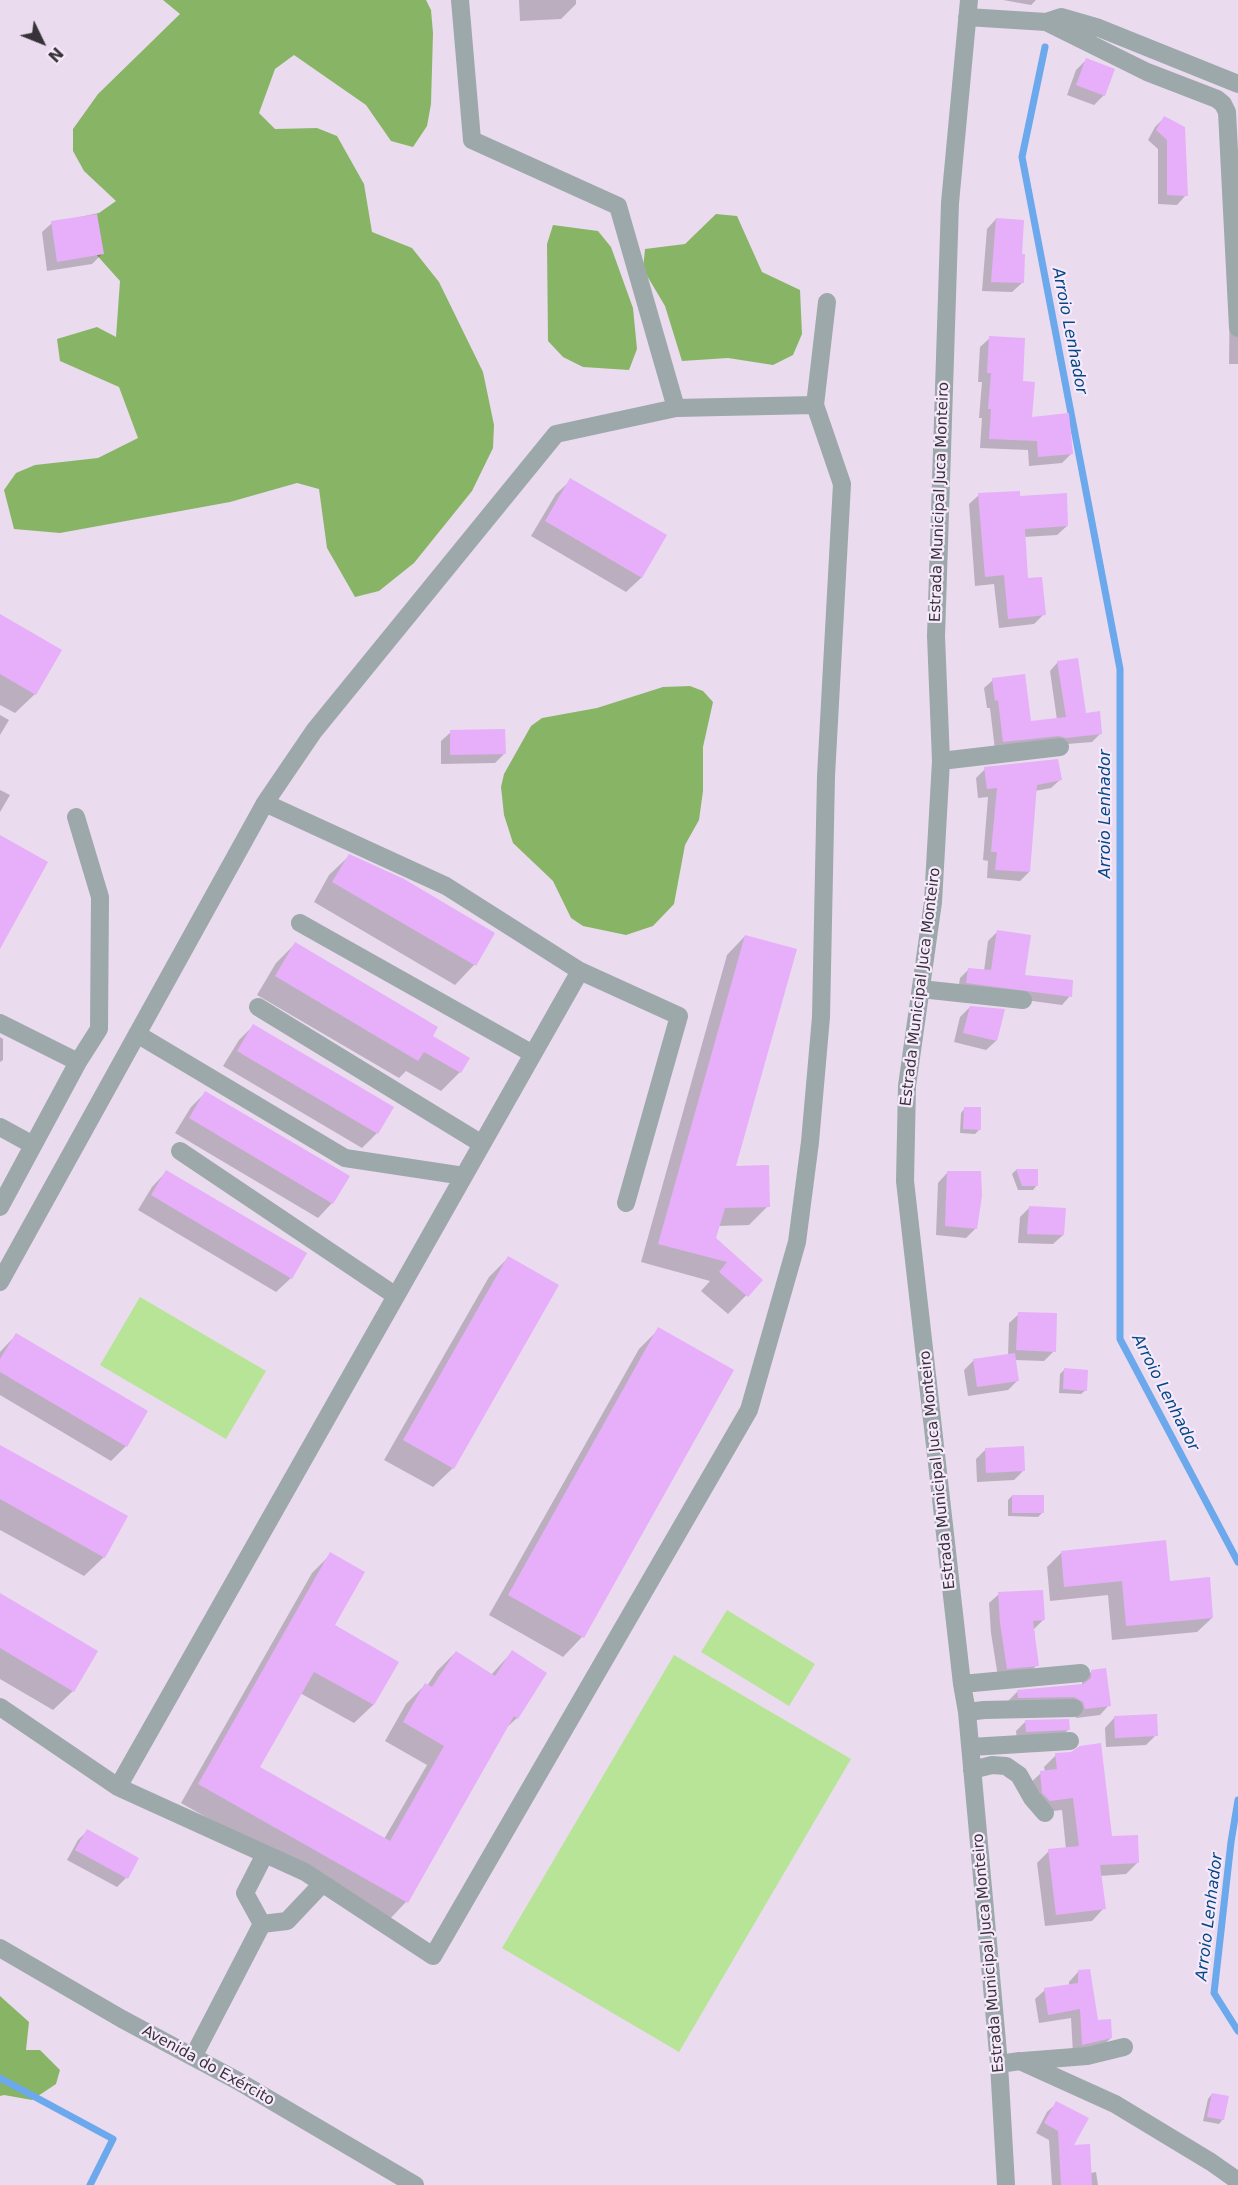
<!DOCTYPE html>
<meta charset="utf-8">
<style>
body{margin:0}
#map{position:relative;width:1238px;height:2185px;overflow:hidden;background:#eadbef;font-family:"DejaVu Sans",sans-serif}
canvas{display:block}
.north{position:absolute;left:12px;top:12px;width:60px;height:60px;-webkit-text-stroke:4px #f7e9fc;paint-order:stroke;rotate:133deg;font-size:16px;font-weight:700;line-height:24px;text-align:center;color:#373239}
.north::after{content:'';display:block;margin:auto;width:21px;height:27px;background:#373239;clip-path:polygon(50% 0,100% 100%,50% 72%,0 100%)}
</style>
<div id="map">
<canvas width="1238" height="2185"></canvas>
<div class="north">N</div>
</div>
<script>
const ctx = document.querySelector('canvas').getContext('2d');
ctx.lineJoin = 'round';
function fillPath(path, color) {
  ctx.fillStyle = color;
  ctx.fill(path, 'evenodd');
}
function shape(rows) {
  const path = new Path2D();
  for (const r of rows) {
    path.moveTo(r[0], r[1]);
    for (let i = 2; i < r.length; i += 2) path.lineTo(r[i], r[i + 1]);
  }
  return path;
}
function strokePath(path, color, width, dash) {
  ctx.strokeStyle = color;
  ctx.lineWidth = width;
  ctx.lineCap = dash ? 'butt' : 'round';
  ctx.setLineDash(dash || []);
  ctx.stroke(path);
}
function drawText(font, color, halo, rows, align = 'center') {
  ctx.font = font + ' "DejaVu Sans",sans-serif';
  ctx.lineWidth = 4.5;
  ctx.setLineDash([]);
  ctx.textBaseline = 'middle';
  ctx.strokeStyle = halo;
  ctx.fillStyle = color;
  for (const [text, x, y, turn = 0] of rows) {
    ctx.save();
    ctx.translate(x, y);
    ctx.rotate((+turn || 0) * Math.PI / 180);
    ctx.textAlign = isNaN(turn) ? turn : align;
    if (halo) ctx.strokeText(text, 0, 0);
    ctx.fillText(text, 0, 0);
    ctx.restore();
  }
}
const green = shape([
 [140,1297,266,1371,226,1439,100,1365],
 [727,1610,815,1664,789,1706,701,1652],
 [674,1655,851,1759,679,2052,502,1948]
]);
const forest = shape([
 [163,0,426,0,431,10,433,33,431,104,427,126,413,147,391,141,366,105,294,55,275,69,259,113,275,129,317,128,337,136,364,184,372,232,412,248,439,282,483,372,494,425,493,448,472,491,414,563,379,591,355,597,327,548,319,489,297,483,230,502,60,533,14,529,4,490,16,473,35,465,98,458,138,438,119,387,60,361,57,339,97,327,116,337,120,281,76,232,57,222,99,213,116,201,84,171,73,151,73,129,98,94,180,14],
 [716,214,737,216,762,272,800,290,802,334,793,355,773,365,728,358,682,361,665,306,643,269,645,249,685,244],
 [553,225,598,231,611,247,633,308,637,349,629,370,583,367,563,357,548,341,547,244],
 [690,686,703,691,713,702,703,747,703,791,699,820,685,845,674,904,653,926,626,935,583,926,571,918,553,881,513,843,504,815,501,787,504,774,531,726,542,718,597,708,663,687],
 [0,1996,29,2022,26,2050,40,2050,60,2070,56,2084,32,2100,4,2095,0,2096]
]);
const shadow = shape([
 [519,0,576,0,576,4,561,19,520,21],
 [1003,0,1036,0,1031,5],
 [1086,60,1104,95,1094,105,1067,95,1076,70],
 [1164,118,1186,195,1177,205,1158,204,1158,149,1148,140,1155,127],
 [1238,191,1238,364,1229,364,1231,198],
 [996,219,1020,255,1022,283,1012,292,982,291,987,229],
 [52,223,102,254,92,264,47,271,42,232],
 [990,338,1021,382,1030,418,1071,454,1062,463,1029,466,1028,450,980,448,982,418,979,418,982,382,978,382,980,347],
 [571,480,665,536,641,578,626,592,531,536,556,494],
 [979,495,1019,498,1067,526,1057,535,1024,537,1027,580,1044,614,1034,624,999,628,994,584,975,586,969,504],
 [0,616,35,694,15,713,0,705],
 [1058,662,1085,714,1100,734,1092,742,995,750,990,708,987,708,984,688,993,680,1030,723,1057,720,1050,671],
 [0,715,9,720,0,735],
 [451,732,504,754,495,763,441,764,441,741],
 [985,769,1061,779,1051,788,1035,791,1029,872,1020,881,987,878,988,861,983,860,988,797,978,798,976,778],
 [0,790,10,795,0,812],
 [349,856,493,933,474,965,455,985,314,902,329,875],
 [997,932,1023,977,1070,996,1062,1005,958,991,960,978,969,969,984,971,988,941],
 [745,936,734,1167,768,1206,749,1225,718,1226,715,1238,761,1280,728,1314,701,1291,710,1281,641,1262,727,955],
 [295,944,431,1037,468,1059,460,1072,441,1091,406,1071,399,1078,257,995,276,963],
 [970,1007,996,1041,986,1050,954,1042,960,1017],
 [253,1026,377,1133,362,1148,223,1066,239,1040],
 [0,1037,3,1039,3,1060,0,1062],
 [205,1093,332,1203,318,1218,175,1133,191,1107],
 [965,1108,980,1129,975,1134,960,1133,961,1113],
 [1016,1170,1037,1170,1037,1185,1033,1190,1018,1190,1012,1174],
 [166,1172,291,1278,276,1292,138,1210,152,1187],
 [947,1173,976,1228,966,1238,936,1235,938,1183],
 [1030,1207,1063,1235,1053,1244,1018,1243,1020,1217],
 [509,1257,453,1468,433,1487,384,1460,489,1277],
 [1019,1314,1054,1351,1044,1361,1015,1360,1017,1381,1008,1390,968,1396,964,1370,974,1360,1008,1356,1009,1323],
 [659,1329,582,1637,563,1657,489,1615,639,1349],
 [16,1335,126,1446,111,1461,0,1395,0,1352],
 [1064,1370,1086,1390,1081,1394,1059,1393,1060,1374],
 [0,1447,104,1557,84,1576,0,1530],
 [985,1450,1024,1470,1014,1480,977,1482,976,1459],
 [1012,1496,1043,1512,1038,1517,1008,1516,1008,1500],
 [1061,1553,1169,1582,1212,1618,1197,1632,1112,1640,1108,1595,1050,1601,1047,1567],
 [331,1554,333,1625,397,1662,373,1705,354,1723,300,1693,258,1768,384,1839,427,1765,385,1741,406,1704,425,1685,427,1686,437,1671,456,1652,491,1675,512,1652,517,1718,505,1729,406,1902,388,1921,181,1803,312,1573],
 [999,1594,1043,1620,1034,1629,1037,1665,1027,1675,998,1677,991,1633,989,1603],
 [0,1595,73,1691,53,1710,0,1679],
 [1092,1671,1109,1705,1100,1715,1076,1718,1074,1711,1008,1701,1017,1692,1082,1686,1082,1681],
 [1114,1718,1156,1735,1146,1745,1106,1747,1105,1728],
 [1025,1722,1069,1729,1059,1739,1017,1741,1016,1731],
 [1056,1755,1111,1838,1138,1862,1126,1874,1100,1876,1104,1908,1092,1921,1045,1926,1037,1863,1049,1851,1066,1849,1062,1810,1037,1813,1028,1785,1041,1773,1045,1772,1044,1767],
 [87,1831,126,1878,117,1887,67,1860,78,1840],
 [1078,1972,1097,2022,1111,2038,1101,2047,1073,2054,1071,2018,1039,2023,1035,1999,1045,1990,1069,1986,1069,1982],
 [1212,2094,1223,2119,1219,2124,1203,2121,1208,2099],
 [1057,2103,1072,2146,1090,2173,1096,2172,1098,2185,1052,2185,1049,2140,1036,2133,1047,2112]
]);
const stream = shape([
 [1045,47,1022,157,1120,669,1120,1339,1238,1562],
 [1238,1800,1231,1842,1214,1993,1238,2031],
 [0,2078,113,2139,90,2185]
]);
const building = shape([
 [1086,58,1115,69,1105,96,1076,85],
 [1164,116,1185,127,1188,196,1167,195,1167,140,1156,130],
 [97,214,104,254,57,262,51,221],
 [996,218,1024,220,1022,254,1025,254,1024,283,991,282],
 [989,336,1025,338,1023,381,1035,382,1032,417,1069,413,1073,454,1038,457,1037,441,989,439,991,409,988,409,991,373,987,373],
 [570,478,667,535,642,578,545,521],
 [1020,491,1020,496,1067,493,1068,526,1025,529,1028,578,1042,577,1046,615,1008,619,1004,575,985,577,978,493],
 [0,614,62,650,36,695,0,674],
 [1078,658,1086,713,1100,711,1102,734,1066,738,1059,736,1003,742,998,700,995,701,992,678,1025,674,1031,721,1066,717,1057,661],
 [505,729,506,754,450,755,450,730],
 [1058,759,1062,780,1037,785,1030,872,995,870,997,852,991,852,997,788,987,789,984,767],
 [0,835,48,862,0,949],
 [349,854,404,879,495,933,476,966,332,882],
 [997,930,1031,935,1025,975,1073,980,1072,997,966,983,968,968,991,970],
 [745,935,797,949,736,1166,769,1165,770,1207,725,1208,716,1238,763,1280,748,1297,719,1272,727,1262,658,1244],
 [295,942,438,1027,433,1036,470,1058,461,1073,424,1052,418,1061,275,976],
 [970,1006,1005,1009,997,1041,963,1033],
 [253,1024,394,1107,378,1134,237,1051],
 [205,1091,350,1176,333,1204,189,1118],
 [964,1107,981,1107,981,1130,963,1129],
 [1016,1169,1038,1169,1038,1186,1022,1186],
 [166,1170,307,1253,292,1279,151,1195],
 [947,1171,981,1171,982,1196,977,1229,945,1226],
 [1029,1206,1066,1208,1064,1235,1027,1234],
 [508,1256,559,1285,454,1469,403,1440],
 [1018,1312,1057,1313,1056,1352,1016,1350],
 [658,1327,734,1370,584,1638,508,1595],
 [16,1333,148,1411,127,1447,0,1372,0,1359],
 [1015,1353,1019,1381,977,1387,973,1359],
 [1064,1368,1088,1370,1087,1391,1063,1389],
 [0,1445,128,1516,105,1558,0,1499],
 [1024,1446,1025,1471,986,1473,985,1448],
 [1012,1495,1044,1495,1044,1513,1012,1513],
 [1166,1540,1170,1581,1210,1577,1213,1618,1126,1626,1122,1581,1064,1587,1061,1551],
 [330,1552,365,1572,335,1625,399,1662,374,1705,314,1672,260,1767,390,1841,444,1746,403,1722,425,1683,432,1687,456,1651,495,1676,512,1650,547,1673,518,1719,514,1716,408,1903,198,1784],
 [1043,1590,1045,1620,1033,1621,1039,1666,1007,1669,1000,1623,998,1592],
 [0,1593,98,1651,74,1692,0,1648],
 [1106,1668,1111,1706,1085,1709,1083,1702,1074,1697,1018,1698,1017,1690,1083,1684,1091,1678,1091,1670],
 [1157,1714,1158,1736,1115,1738,1114,1716],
 [1069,1719,1070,1730,1026,1732,1025,1720],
 [1101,1743,1112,1836,1138,1835,1139,1863,1100,1865,1106,1909,1056,1915,1048,1849,1079,1846,1073,1798,1050,1801,1042,1793,1040,1771,1057,1769,1055,1753,1071,1752,1080,1746],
 [87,1829,139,1858,128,1879,75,1850],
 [1090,1969,1098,2020,1111,2019,1112,2038,1082,2045,1080,2009,1048,2015,1044,1988,1078,1983,1078,1970],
 [1212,2093,1229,2096,1224,2120,1207,2117],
 [1056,2101,1089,2118,1074,2145,1090,2144,1092,2185,1061,2185,1058,2131,1044,2123]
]);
const minor = shape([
 [460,0,472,140,618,206,676,408],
 [969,0,950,203,936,636,941,761,933,902,907,1086,905,1181,962,1684,967,1712,999,2064,1006,2185],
 [967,17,1046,22,1061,17,1099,28,1238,84],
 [1046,22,1147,72,1217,99,1223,104,1227,112,1238,328],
 [941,761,1060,747],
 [265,803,446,886,580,971,118,1787,305,1872,433,1956,749,1410,797,1242,810,1142,821,1017,826,776,842,484,815,405,827,302],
 [300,923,533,1054],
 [580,971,679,1016,626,1203],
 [921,989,1023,1000],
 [258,1007,482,1144],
 [0,1023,78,1062],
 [137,1034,345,1158,464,1176],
 [0,1127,33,1145],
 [180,1151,396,1296],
 [0,1207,78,1062,99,1029,100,897,76,817],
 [0,1282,265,803,314,731,556,434,676,408,815,405],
 [962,1684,1081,1673],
 [0,1707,118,1787],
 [967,1712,984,1710,1074,1708],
 [971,1747,1070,1741],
 [972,1770,992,1765,1006,1766,1019,1775,1032,1798,1045,1813],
 [262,1924,245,1893,265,1854],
 [0,1948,122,2019,238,2081,415,2185],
 [193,2057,262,1924,287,1921,322,1884],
 [1023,2061,1087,2056,1124,2047],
 [999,2064,1020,2061,1115,2104,1211,2162,1238,2181]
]);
const streetNames = [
 ["Estrada Municipal Juca Monteiro",940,502,-88],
 ["Estrada Municipal Juca Monteiro",921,987,-83],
 ["Estrada Municipal Juca Monteiro",938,1470,-96],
 ["Estrada Municipal Juca Monteiro",989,1953,-95],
 ["Avenida do Exército",208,2066,29]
];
const waterNames = [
 ["Arroio Lenhador",1069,331,79],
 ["Arroio Lenhador",1106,814,-90],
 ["Arroio Lenhador",1165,1393,63],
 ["Arroio Lenhador",1210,1917,-83]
];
fillPath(green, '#b8e498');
fillPath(forest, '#88b565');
fillPath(shadow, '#0003');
strokePath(stream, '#6ba8ec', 7);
fillPath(building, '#e7aef9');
strokePath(minor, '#9ca8aa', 18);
drawText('15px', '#373239', '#f7e9fc', streetNames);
drawText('italic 16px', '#024884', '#f7e9fc', waterNames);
</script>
